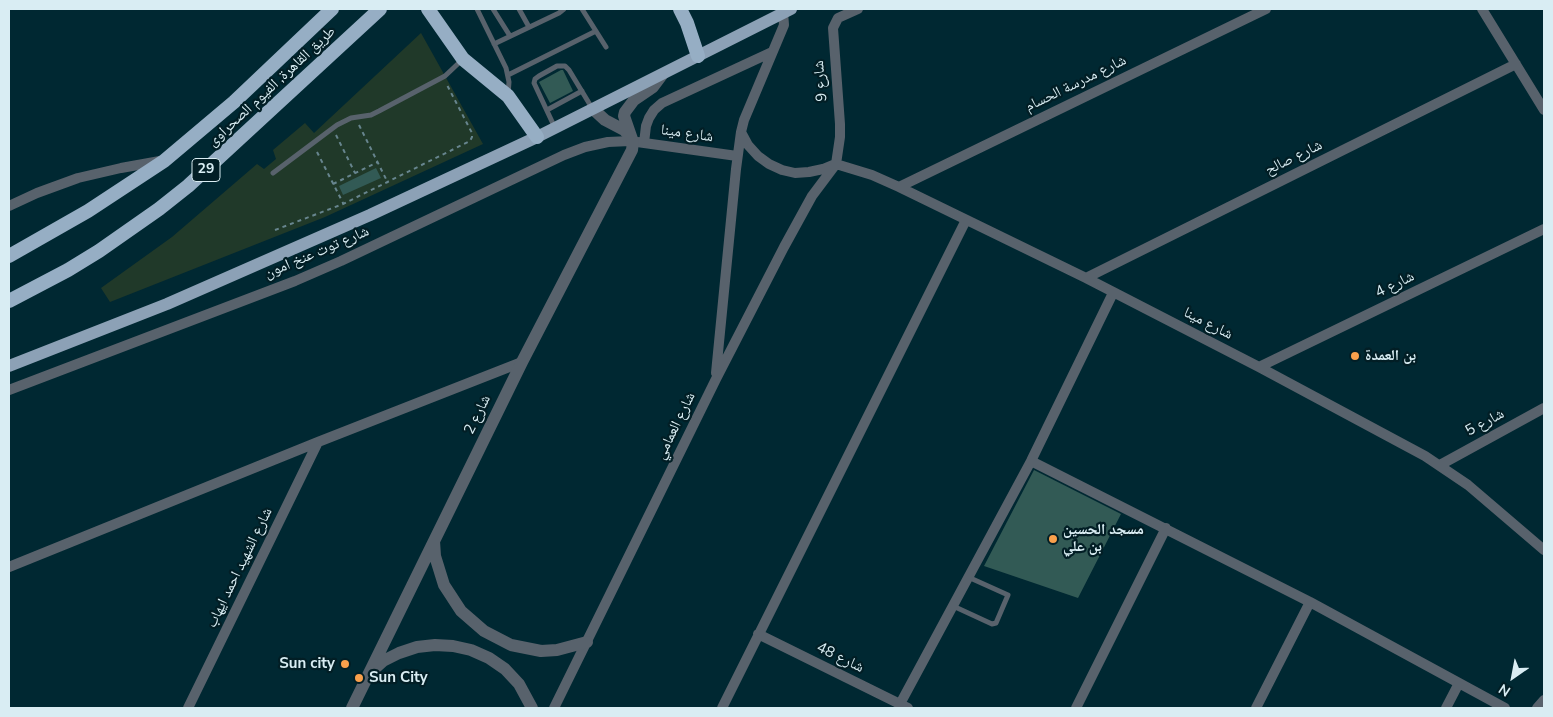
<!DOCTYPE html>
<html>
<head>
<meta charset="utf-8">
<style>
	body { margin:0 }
	#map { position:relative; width:1553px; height:717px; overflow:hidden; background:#002832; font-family:"Nunito Sans",sans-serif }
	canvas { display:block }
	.frame { position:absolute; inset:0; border:10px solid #d9edf3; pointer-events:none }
	.north { position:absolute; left:1488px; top:652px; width:50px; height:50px; -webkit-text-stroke:4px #021e25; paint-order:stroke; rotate:213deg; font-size:14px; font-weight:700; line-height:20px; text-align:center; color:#d9edf3 }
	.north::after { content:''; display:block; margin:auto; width:18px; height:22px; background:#d9edf3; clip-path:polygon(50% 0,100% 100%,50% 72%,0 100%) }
</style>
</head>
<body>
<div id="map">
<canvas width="1553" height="717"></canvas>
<div class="frame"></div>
<div class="north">N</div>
</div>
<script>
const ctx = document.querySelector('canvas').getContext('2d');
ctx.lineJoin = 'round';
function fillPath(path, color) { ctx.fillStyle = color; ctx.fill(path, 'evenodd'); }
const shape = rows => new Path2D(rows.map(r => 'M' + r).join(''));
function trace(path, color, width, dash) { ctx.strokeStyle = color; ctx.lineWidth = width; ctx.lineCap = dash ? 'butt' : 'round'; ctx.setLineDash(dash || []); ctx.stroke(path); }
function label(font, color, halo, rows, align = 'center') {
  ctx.font = font + ' "Nunito Sans","Noto Naskh Arabic",sans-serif'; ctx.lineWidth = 4.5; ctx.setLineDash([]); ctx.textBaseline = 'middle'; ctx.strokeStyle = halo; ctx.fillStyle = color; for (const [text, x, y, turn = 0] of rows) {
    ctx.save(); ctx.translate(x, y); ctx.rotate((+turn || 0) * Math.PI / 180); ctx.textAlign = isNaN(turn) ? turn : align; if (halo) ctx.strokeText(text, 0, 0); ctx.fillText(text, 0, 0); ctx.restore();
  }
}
fillPath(shape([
	[421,33,483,144,325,217,110,302,101,288,172,237,257,164,264,169,276,159,273,150,305,123,314,133]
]), '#203929');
fillPath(shape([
	[561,70,563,70,573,91,550,103,539,82],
	[376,168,381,178,343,195,339,186],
	[1034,470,1121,514,1078,598,984,566]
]), '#325a55');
trace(shape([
	[359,125,388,183],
	[336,135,355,173],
	[317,152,343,203],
	[333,184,378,162],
	[275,230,343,204,470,141,472,137,472,133,447,85]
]), '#67858e', 2, [4, 4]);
trace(shape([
	[477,9,506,68,509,82,508,94],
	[493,9,510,36],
	[519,9,529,27],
	[582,9,606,47],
	[494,44,559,13,564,9],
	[508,75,596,31],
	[547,110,582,91],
	[555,128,534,83,535,79,539,76,557,66,565,66,569,70,592,108],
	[273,173,337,125,351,118,371,115,379,111,445,76,463,59],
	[953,606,992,624,996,623,1008,595,968,577]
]), '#58626c', 5);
trace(shape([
	[1482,9,1544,110],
	[741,132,748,145,758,156,769,164,782,170,795,173,809,172,823,169,835,164],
	[644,143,646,126,649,118,654,110,662,103,772,52],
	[836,164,872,175,899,187,1086,278,1259,367,1425,456,1468,485,1544,550],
	[899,187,1266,9],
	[9,206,37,193,78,178,121,168,160,161],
	[1086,278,1516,64],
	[1259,367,1544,229],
	[716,373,736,169,741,132,744,120,784,25,783,12],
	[9,390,295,281,341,261,564,155,585,147,608,142,630,141,737,156],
	[1031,461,1310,602,1505,708],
	[1440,465,1544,408],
	[9,567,318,442,522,362],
	[758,634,908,708],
	[900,704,1031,461,1113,293],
	[188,708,318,442],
	[554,708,716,379,784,247,812,196,836,164,840,137,840,124,833,28,838,18,858,9],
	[722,708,966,220],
	[1076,708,1166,528],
	[1256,708,1310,602],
	[1446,708,1459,683],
	[1537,708,1544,700]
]), '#58626c', 10);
trace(shape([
	[593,109,605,120,624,130,631,137],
	[434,541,435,556,444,585,461,611,484,631,511,645,541,651,557,650,587,642],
	[373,670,383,661,399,653,417,647,435,645,453,646,471,650,489,658,505,669,519,684,532,708],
	[352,708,522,362,632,150,633,142,624,116,625,112,634,100,653,87,662,75]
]), '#58626c', 12);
trace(shape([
	[9,366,167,304,370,215,537,137,791,9]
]), '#8ca1b6', 12);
trace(shape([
	[428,9,463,59,508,96,537,137],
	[680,9,687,23,698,56],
	[9,256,88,211,164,161,234,102,332,9],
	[9,301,68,270,99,251,159,209,188,186,380,9]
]), '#96aec4', 14);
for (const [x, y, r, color] of [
	[1355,356,5,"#f9a04c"],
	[1053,539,5,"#f9a04c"],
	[345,664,5,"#f9a04c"],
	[359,678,5,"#f9a04c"]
]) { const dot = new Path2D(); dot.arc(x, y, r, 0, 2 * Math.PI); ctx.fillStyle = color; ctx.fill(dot); trace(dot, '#021e25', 2); }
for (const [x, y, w] of [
	[206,170,28]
]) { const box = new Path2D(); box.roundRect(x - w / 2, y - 11.5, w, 23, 4); ctx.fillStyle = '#021e25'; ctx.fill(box); trace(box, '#d9edf3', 1); }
label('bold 14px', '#d9edf3', null, [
	["29",206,170]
]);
label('15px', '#d9edf3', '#021e25', [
	["شارع 9",821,81,-95],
	["شارع مدرسة الحسام",1076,84,-26],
	["طريق القاهرة, الفيوم الصحراوى",272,87,-43],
	["شارع مينا",687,134,8],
	["شارع صالح",1294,158,-26],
	["شارع توت عنخ امون",317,253,-23],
	["شارع 4",1395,285,-26],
	["شارع مينا",1208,324,27],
	["شارع 2",478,415,-64],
	["شارع 5",1485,423,-28],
	["شارع العمامي",676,426,-64],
	["شارع الشهيد احمد ايهاب",240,568,-64],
	["شارع 48",840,658,26]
]);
label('bold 15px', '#d9edf3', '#021e25', [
	["بن العمدة",1365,356],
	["مسجد الحسين",1063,530],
	["بن علي",1063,547],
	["Sun city",335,664,"right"],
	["Sun City",369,678]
], 'left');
</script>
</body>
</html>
